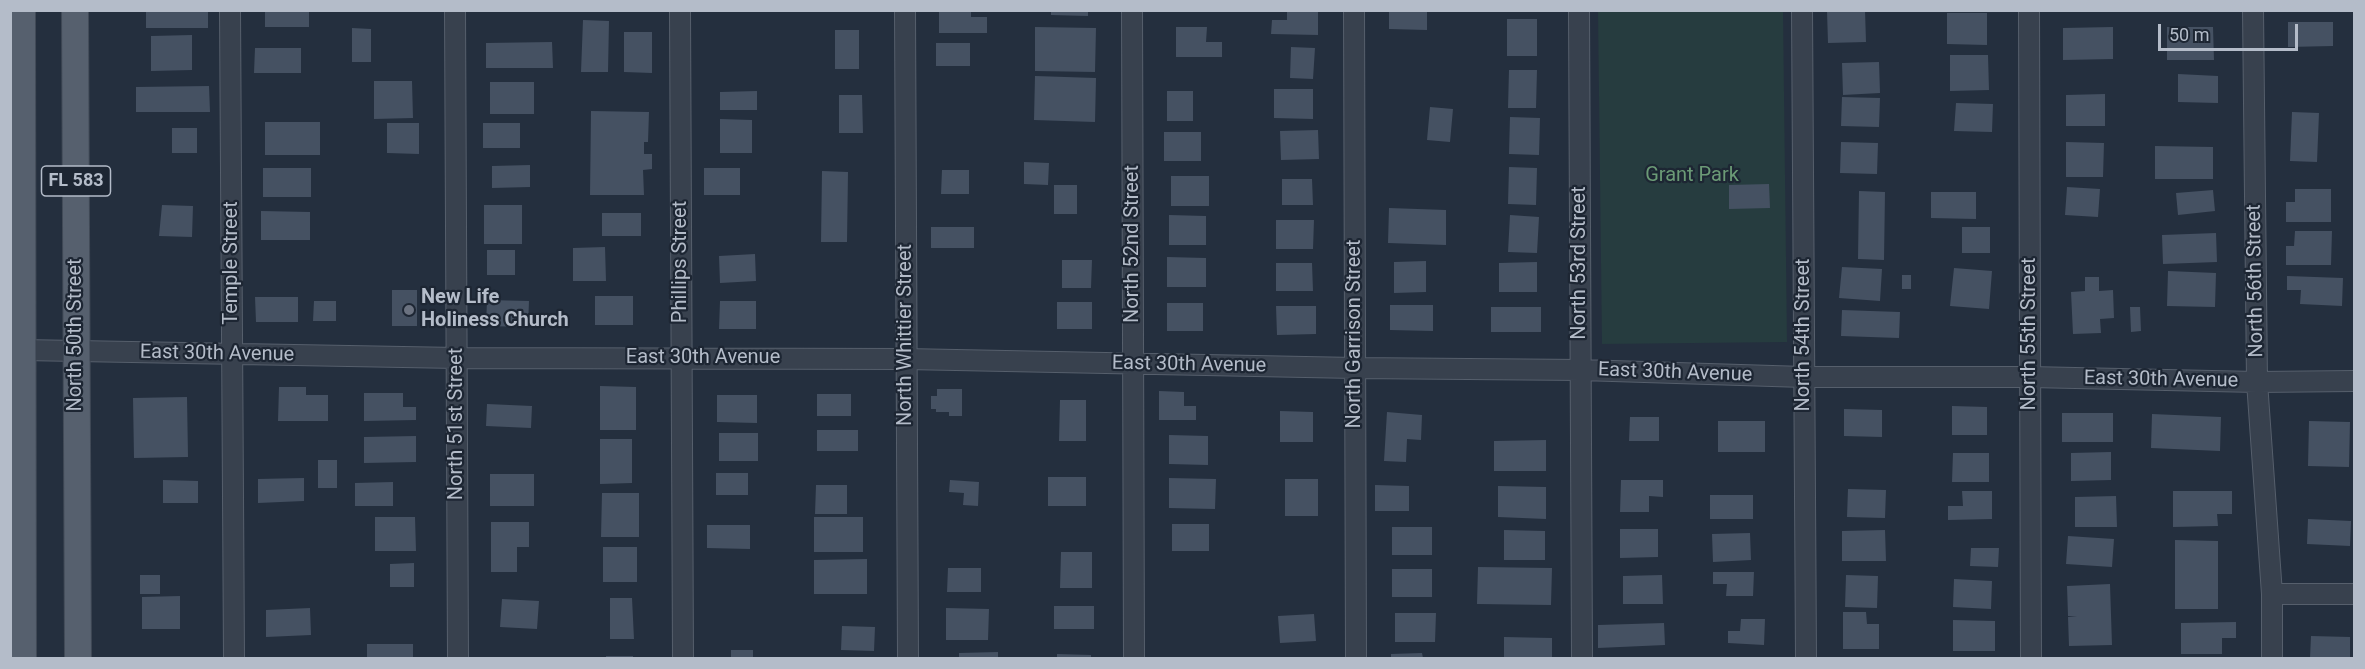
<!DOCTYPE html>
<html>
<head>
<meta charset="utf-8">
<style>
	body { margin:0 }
	#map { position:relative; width:2365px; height:669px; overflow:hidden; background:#242f3e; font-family:Roboto,sans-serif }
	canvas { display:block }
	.frame { position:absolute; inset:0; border:12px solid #b4bcc9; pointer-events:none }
	.scale { position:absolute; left:2158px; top:24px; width:140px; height:27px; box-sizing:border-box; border:3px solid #b4bcc9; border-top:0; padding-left:8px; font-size:18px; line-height:21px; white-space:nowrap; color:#b4bcc9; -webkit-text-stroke:4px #1d2633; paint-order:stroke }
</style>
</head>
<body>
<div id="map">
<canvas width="2365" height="669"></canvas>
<div class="frame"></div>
<div class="scale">50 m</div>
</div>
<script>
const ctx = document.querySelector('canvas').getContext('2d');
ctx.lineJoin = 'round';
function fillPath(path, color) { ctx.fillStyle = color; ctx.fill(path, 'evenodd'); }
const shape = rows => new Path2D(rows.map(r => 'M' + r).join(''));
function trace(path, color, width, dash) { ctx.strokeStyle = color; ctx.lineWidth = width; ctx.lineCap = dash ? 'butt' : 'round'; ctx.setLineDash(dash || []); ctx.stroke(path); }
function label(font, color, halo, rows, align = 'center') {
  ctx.font = font + ' Roboto,sans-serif'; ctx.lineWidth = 4.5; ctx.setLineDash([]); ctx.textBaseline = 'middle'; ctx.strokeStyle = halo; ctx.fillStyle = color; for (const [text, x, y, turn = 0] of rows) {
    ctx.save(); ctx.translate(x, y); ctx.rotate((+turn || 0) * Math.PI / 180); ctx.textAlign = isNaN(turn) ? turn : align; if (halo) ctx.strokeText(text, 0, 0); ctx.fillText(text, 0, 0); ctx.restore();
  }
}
fillPath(shape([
	[1598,11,1783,11,1787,342,1602,344]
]), '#263c3f');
fillPath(shape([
	[146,10,208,10,208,28,146,28],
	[265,10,309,10,309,27,265,27],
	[939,10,971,10,971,17,987,17,987,33,939,33],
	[1051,10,1088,10,1088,16,1051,15],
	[1287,10,1318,10,1318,35,1271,34,1272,20,1287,20],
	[1389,10,1427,10,1427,30,1389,29],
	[1865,10,1866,42,1828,43,1827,11],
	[1947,13,1987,13,1987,45,1947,44],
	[1507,19,1537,19,1537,56,1507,56],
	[583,20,609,21,608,72,581,72],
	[2288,22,2333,22,2333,46,2288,47],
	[1035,27,1096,28,1095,72,1035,71],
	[1176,27,1207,27,1206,42,1222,42,1222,57,1176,57],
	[2113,27,2113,59,2063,60,2063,28],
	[2167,27,2213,27,2214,60,2167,60],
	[352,28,371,29,371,62,352,62],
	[835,30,859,30,859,69,835,69],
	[624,32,652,32,652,73,624,72],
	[192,35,192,70,151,71,151,36],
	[552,42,553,68,486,68,486,43],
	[936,43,970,43,970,66,936,66],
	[1291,47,1315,48,1313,79,1290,78],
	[255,48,301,48,301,73,254,73],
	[1950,55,1988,55,1989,90,1950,91],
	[1879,62,1880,93,1843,95,1842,63],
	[1509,70,1537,70,1536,108,1508,108],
	[2178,74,2218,76,2218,103,2178,102],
	[1035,76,1096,78,1095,122,1034,120],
	[374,81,412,81,413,118,374,119],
	[490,82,534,82,534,114,490,114],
	[209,86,210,112,136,112,136,87],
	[1274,89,1313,89,1313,119,1274,118],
	[757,91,757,110,720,110,720,92],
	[1167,91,1193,91,1193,121,1167,121],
	[2105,94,2105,126,2066,126,2066,95],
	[839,95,862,95,863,133,839,133],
	[1842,97,1880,98,1879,127,1841,126],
	[1956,103,1993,104,1992,132,1954,131],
	[1430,107,1453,109,1450,142,1427,140],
	[591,111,649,112,648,142,644,142,644,154,652,154,652,169,643,170,644,195,590,195],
	[2292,112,2319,113,2317,162,2290,161],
	[1510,117,1540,118,1539,155,1509,154],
	[720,119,752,120,752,153,720,153],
	[265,122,320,122,320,155,265,155],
	[387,123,419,123,419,154,387,153],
	[483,123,520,123,520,148,483,148],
	[172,128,197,128,197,153,172,153],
	[1318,130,1319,159,1281,160,1280,131],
	[1164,132,1201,132,1201,161,1164,161],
	[1841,142,1878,143,1877,174,1840,173],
	[2066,142,2104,143,2103,177,2066,177],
	[2155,146,2213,147,2213,179,2155,179],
	[1024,162,1049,163,1048,185,1024,184],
	[530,165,530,187,492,188,492,166],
	[1509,167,1537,168,1536,205,1508,204],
	[263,168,311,168,311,197,263,197],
	[704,168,740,168,740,195,704,195],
	[942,170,969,170,969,194,941,194],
	[822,171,848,172,847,242,821,242],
	[1171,176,1209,176,1209,206,1171,206],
	[1282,179,1312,179,1313,205,1282,205],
	[1769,184,1770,208,1729,209,1729,185],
	[1054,185,1077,185,1077,214,1054,214],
	[2067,187,2100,189,2098,217,2065,215],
	[2295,189,2331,189,2331,222,2286,222,2286,202,2295,202],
	[2213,190,2215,211,2178,215,2176,193],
	[1859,191,1885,192,1884,260,1858,259],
	[1931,192,1976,192,1976,219,1931,218],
	[162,205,193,206,192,237,159,236],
	[484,205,522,205,522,244,484,244],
	[1389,208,1446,210,1446,245,1388,243],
	[261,211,310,212,310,240,261,240],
	[602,213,641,213,641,236,602,236],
	[1169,215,1206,216,1206,245,1169,245],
	[1510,215,1539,217,1537,253,1508,252],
	[1276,220,1314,220,1313,249,1276,249],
	[931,227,974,227,974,248,931,248],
	[1962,227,1990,227,1990,253,1962,253],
	[2295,231,2332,231,2331,265,2286,265,2286,246,2294,246],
	[2216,233,2217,262,2163,264,2162,235],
	[605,247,606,281,573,281,573,248],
	[487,250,515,250,515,275,487,275],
	[755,254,756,281,720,283,719,256],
	[1167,257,1206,258,1206,287,1167,287],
	[1062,260,1092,260,1091,288,1062,288],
	[1426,261,1426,292,1394,293,1394,262],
	[1537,262,1537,292,1499,292,1499,263],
	[1276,263,1312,263,1313,291,1276,291],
	[1842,267,1882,269,1880,301,1839,298],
	[1954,268,1992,271,1989,309,1950,306],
	[2168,271,2216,273,2215,307,2167,306],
	[1902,275,1911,275,1911,289,1902,289],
	[2287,276,2343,278,2342,306,2300,304,2301,290,2287,290],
	[2085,277,2099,277,2099,291,2113,290,2114,318,2100,319,2101,333,2073,334,2071,292,2085,291],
	[392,290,417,290,417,326,392,326],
	[595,296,633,296,633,325,595,325],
	[255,297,298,297,298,322,256,322],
	[487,300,529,301,528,327,486,326],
	[314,301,336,301,336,321,313,321],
	[720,301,756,301,756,329,719,329],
	[1057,302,1092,302,1092,329,1057,329],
	[1167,303,1203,303,1203,331,1167,331],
	[1390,305,1433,305,1433,331,1390,330],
	[1276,306,1316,306,1316,334,1277,335],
	[1491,307,1541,307,1541,332,1491,332],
	[2130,307,2140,307,2141,331,2131,332],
	[1842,310,1900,312,1899,338,1841,336],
	[600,386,636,387,636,430,600,430],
	[279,387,306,387,306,395,328,395,328,421,278,421],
	[937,389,962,389,962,416,949,416,949,412,936,412,936,409,931,409,931,396,937,396],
	[1159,391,1184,392,1184,406,1196,406,1196,420,1159,420],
	[364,393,403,393,403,407,416,407,416,420,364,421],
	[817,394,851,394,851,416,817,416],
	[717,395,757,395,757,423,717,422],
	[187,397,188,457,134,458,133,398],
	[1060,400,1086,400,1086,441,1059,441],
	[487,404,532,406,531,428,486,426],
	[1952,406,1987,407,1987,435,1952,435],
	[1844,409,1882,410,1882,437,1844,436],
	[1280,411,1313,412,1313,442,1280,442],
	[1387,412,1422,415,1421,440,1407,439,1406,462,1384,461],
	[2062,413,2113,413,2113,442,2062,442],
	[2152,414,2221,417,2220,451,2151,448],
	[1630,417,1659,417,1659,441,1629,441],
	[1718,421,1765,421,1765,452,1718,452],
	[2309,421,2350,422,2349,467,2308,466],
	[817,430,858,430,858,451,817,451],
	[719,433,758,433,758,461,719,461],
	[1169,435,1208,436,1208,465,1169,464],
	[416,436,416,462,364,463,364,437],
	[600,439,632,439,632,483,600,484],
	[1546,440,1546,471,1494,471,1494,441],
	[2111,452,2111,480,2071,481,2071,453],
	[1953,453,1989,453,1989,482,1952,482],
	[318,460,337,460,337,488,318,488],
	[716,473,748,473,748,495,716,495],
	[490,474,534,474,534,506,490,506],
	[1048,477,1086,477,1086,506,1048,506],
	[304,478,304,501,258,503,258,479],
	[1169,478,1216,479,1215,509,1169,508],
	[1285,479,1318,479,1318,516,1285,516],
	[163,480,198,481,198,503,163,503],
	[950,480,979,482,978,506,963,505,964,493,949,492],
	[1621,480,1663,480,1663,497,1649,496,1649,512,1620,512],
	[393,482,393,506,355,506,355,483],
	[816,485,847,485,847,514,815,514],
	[1375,485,1409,486,1409,511,1375,511],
	[1498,486,1546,487,1546,519,1498,517],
	[1848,489,1886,490,1885,518,1847,517],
	[1962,491,1992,491,1992,519,1948,520,1948,506,1963,506],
	[2173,491,2232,491,2232,514,2217,514,2218,526,2173,527],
	[602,493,639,493,639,537,601,537],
	[1710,495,1753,495,1753,519,1710,519],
	[2116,496,2117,527,2075,527,2075,497],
	[375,517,415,517,416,551,375,551],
	[814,517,863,517,863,552,814,552],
	[2308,519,2351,521,2350,546,2307,544],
	[491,522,529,522,529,547,517,547,517,572,491,572],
	[1172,524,1209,524,1209,551,1172,551],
	[707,525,750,525,750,549,707,548],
	[1392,527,1432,527,1432,555,1392,555],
	[1620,529,1658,529,1658,557,1620,558],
	[1504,530,1545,531,1545,560,1504,560],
	[1885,530,1886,561,1842,561,1842,531],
	[1750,533,1751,560,1713,562,1712,534],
	[2068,536,2114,539,2112,567,2066,564],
	[2175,540,2218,541,2218,609,2175,609],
	[603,547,637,547,637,582,603,582],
	[1971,548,1999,548,1998,567,1970,566],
	[1061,552,1092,552,1092,588,1060,588],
	[867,559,867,594,814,594,814,560],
	[414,563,414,587,390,587,390,564],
	[1478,567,1552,568,1551,605,1477,604],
	[948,568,981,568,981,592,947,592],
	[1392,569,1432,569,1432,597,1392,597],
	[1713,572,1754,572,1753,596,1726,596,1727,584,1713,584],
	[140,575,160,575,160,594,140,594],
	[1662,575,1663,604,1623,604,1623,576],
	[1846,575,1878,576,1877,608,1845,607],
	[1954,579,1992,581,1991,609,1953,607],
	[2110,584,2112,645,2069,646,2068,617,2077,616,2068,616,2067,586],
	[180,596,180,629,142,629,142,597],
	[610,598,632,598,634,639,610,639],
	[502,599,539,601,537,629,500,627],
	[1054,606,1094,606,1094,629,1054,629],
	[310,608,311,635,266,637,266,610],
	[946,608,989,609,988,640,946,640],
	[1843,612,1866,612,1867,624,1879,624,1879,649,1843,649],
	[1395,613,1436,613,1435,642,1395,642],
	[1314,614,1316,641,1280,643,1278,616],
	[1741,619,1765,619,1764,645,1728,643,1728,631,1740,631],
	[1953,620,1995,621,1995,651,1953,651],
	[2236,622,2236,638,2222,638,2222,654,2181,654,2181,623],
	[1664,623,1665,645,1598,648,1598,625],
	[842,626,875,627,874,651,841,650],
	[2311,636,2350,637,2350,658,2310,658],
	[1504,637,1552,638,1552,658,1504,658],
	[367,644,413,644,413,658,367,658],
	[731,650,753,650,753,658,731,658],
	[998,652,998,658,959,658,959,653],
	[1422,653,1423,658,1391,658,1391,654],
	[1057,654,1091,655,1091,658,1057,658],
	[606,656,633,656,633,658,606,658]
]), '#455162');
const minor = shape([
	[230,10,234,658],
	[455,10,458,658],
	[680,10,683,658],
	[905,10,908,658],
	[1132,10,1134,658],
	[1354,10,1356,658],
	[1579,10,1582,658],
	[1802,10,1806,658],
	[2029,10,2031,658],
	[2253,10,2257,382,2272,594,2272,658],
	[23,350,457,358,906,359,1355,368,1581,370,1804,377,2030,377,2257,382,2354,381],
	[2272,594,2354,594]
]);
const major = shape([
	[22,10,23,658],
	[75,10,78,658]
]);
trace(minor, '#565f6c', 22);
trace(major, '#414a57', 28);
trace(minor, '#38414e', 20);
trace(major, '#56606e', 26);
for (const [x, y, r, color] of [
	[409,310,6,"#6b7280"]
]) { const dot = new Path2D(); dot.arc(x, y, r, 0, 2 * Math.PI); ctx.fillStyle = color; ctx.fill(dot); trace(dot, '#1d2633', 2); }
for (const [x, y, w] of [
	[76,181,69]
]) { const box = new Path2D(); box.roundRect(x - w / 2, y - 15, w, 30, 4.5); ctx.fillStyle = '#1d2633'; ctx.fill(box); trace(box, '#b4bcc9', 1.5); }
label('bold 18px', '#b4bcc9', null, [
	["FL 583",76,181]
]);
label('20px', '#6b9a76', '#1d2633', [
	["Grant Park",1692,176]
]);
label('20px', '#b4bcc9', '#1d2633', [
	["North 52nd Street",1133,244,-90],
	["Phillips Street",681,262,-90],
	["Temple Street",232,263,-90],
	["North 53rd Street",1580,263,-90],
	["North 56th Street",2256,281,-91],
	["North Garrison Street",1355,334,-90],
	["North 55th Street",2030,334,-90],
	["North 50th Street",76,335,-90],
	["North Whittier Street",906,335,-90],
	["North 54th Street",1804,335,-90],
	["East 30th Avenue",217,354,1],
	["East 30th Avenue",703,358],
	["East 30th Avenue",1189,365,1],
	["East 30th Avenue",1675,373,2],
	["East 30th Avenue",2161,380,1],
	["North 51st Street",457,424,-90]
]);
label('bold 20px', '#b4bcc9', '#1d2633', [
	["New Life",421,298],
	["Holiness Church",421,321]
], 'left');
</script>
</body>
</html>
